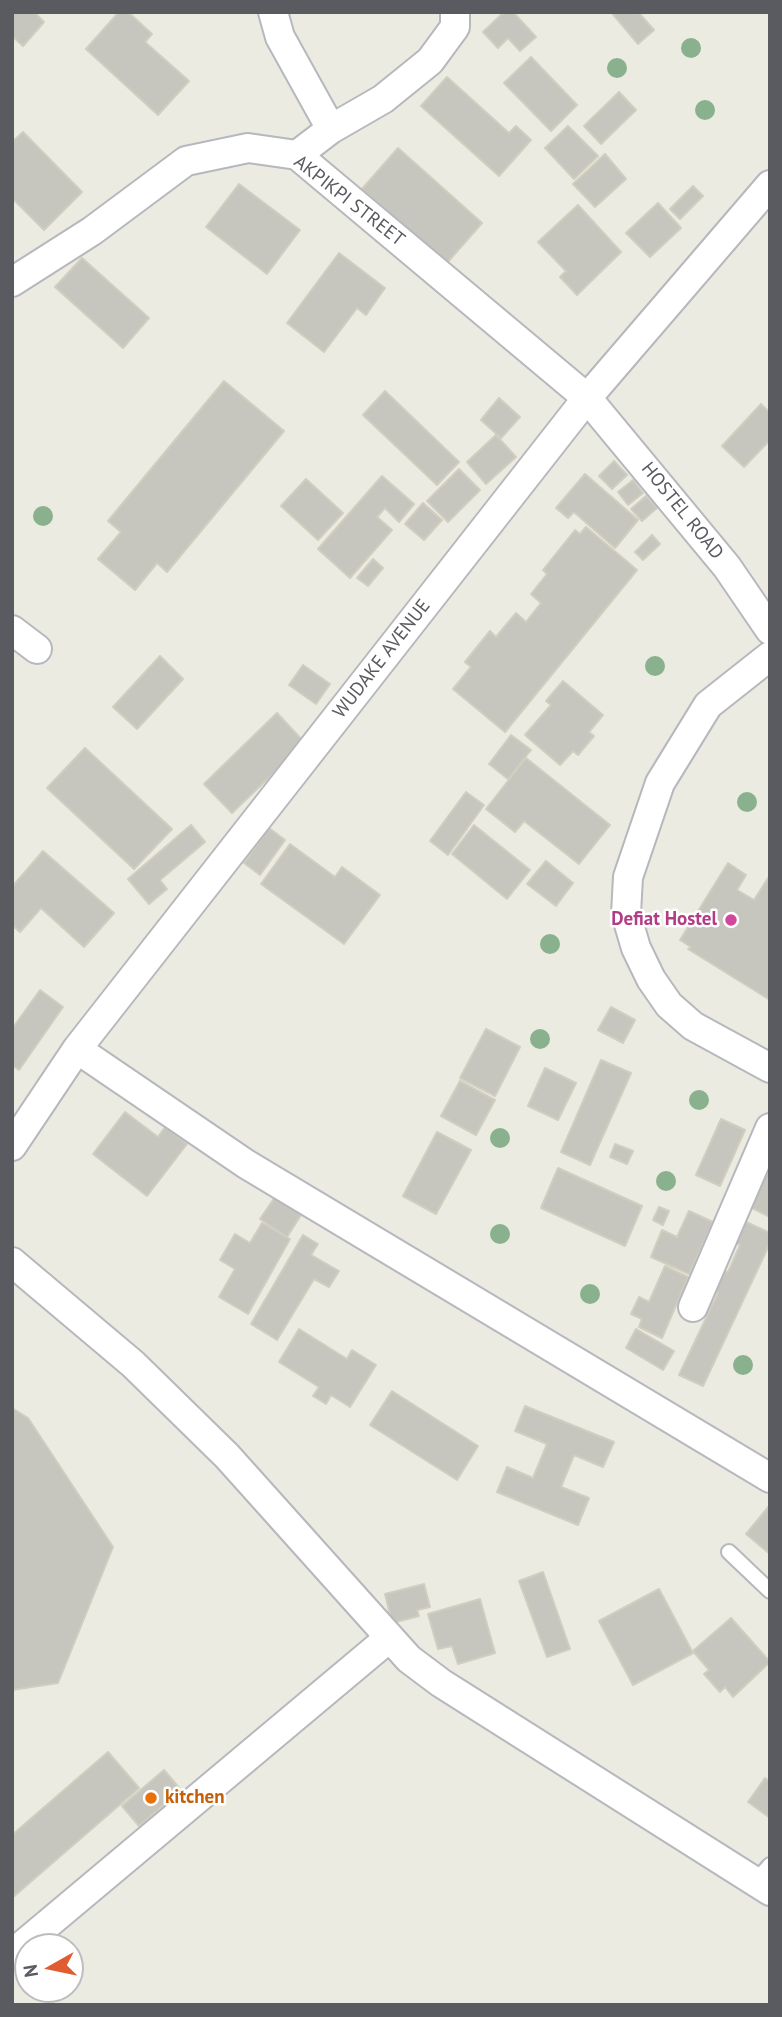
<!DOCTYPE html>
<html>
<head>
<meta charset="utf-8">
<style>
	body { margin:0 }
	#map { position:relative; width:782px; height:2017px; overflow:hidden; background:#ecebe1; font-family:"PT Sans",sans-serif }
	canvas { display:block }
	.frame { position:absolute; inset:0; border:14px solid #595b61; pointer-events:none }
	.north { position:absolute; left:14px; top:1933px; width:70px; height:70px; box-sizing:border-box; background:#fff; border:2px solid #bdbdc0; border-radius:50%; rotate:261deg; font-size:19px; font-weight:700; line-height:28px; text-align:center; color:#595b61 }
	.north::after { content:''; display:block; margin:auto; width:24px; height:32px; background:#e05d32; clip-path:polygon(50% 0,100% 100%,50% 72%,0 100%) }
</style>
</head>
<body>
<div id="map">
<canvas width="782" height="2017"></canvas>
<div class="frame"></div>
<div class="north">N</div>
</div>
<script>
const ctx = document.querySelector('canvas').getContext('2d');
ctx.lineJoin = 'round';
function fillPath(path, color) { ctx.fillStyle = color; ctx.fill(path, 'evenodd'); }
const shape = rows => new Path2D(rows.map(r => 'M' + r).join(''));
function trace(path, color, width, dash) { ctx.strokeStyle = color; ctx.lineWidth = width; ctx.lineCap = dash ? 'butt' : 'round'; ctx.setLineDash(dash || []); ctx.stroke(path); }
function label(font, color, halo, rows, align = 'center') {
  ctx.font = font + ' "PT Sans",sans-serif'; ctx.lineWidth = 5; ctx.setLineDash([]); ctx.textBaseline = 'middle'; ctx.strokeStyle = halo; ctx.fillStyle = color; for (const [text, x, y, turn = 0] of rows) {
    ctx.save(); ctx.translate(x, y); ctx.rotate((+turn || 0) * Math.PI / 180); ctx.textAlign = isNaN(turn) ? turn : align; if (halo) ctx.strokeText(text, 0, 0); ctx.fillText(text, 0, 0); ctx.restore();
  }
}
const building = shape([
	[12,12,34,12,44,22,23,46,12,36,12,12],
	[119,12,128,12,152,34,145,42,189,81,158,115,86,49,119,12],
	[504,12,513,12,536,37,520,51,508,38,498,48,483,32,504,12],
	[611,12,638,12,654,30,638,44,611,12],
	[531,57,577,105,551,131,504,83,531,57],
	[447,77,509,133,516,126,531,140,499,176,421,106,447,77],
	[619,92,636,110,601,144,584,126,619,92],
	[568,126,598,156,574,179,545,148,568,126],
	[23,132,82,192,44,230,12,198,12,142,23,132],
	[398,148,482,223,446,264,362,189,398,148],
	[605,154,626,179,595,207,573,184,605,154],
	[239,184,300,230,267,274,206,227,239,184],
	[693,186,703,196,680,219,670,209,693,186],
	[658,203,681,228,650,257,626,233,658,203],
	[578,205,621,252,577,295,560,277,566,271,538,242,578,205],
	[339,253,385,288,366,315,357,308,324,352,287,323,339,253],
	[82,258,149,318,123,348,55,287,82,258],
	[224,381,284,431,167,572,157,563,135,590,98,559,121,532,108,521,224,381],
	[385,391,459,462,437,485,363,415,385,391],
	[499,398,520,417,501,438,481,420,499,398],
	[761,404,770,413,770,440,744,467,722,446,761,404],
	[496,435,516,457,486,484,467,462,496,435],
	[614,461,627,475,612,489,599,476,614,461],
	[459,469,480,490,448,522,427,501,459,469],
	[585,474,638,520,615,548,574,512,568,518,556,508,585,474],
	[382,476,414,504,399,522,385,508,377,517,392,530,350,578,318,549,382,476],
	[306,479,343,513,318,540,281,506,306,479],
	[633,480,643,493,628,505,618,492,633,480],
	[646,496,657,508,642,521,631,509,646,496],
	[423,503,442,520,424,540,405,524,423,503],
	[586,527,637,570,505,732,453,689,471,667,465,662,490,631,496,637,516,613,526,622,541,603,531,594,547,574,543,570,575,530,580,534,586,527],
	[652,535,660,544,643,560,635,552,652,535],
	[373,559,383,568,368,586,357,578,373,559],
	[160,656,183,679,137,729,113,707,160,656],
	[303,665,330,684,316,704,289,685,303,665],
	[563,681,603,715,589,732,594,736,578,755,573,751,560,765,525,735,551,705,546,701,563,681],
	[277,713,305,743,232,813,204,784,277,713],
	[511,735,531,750,508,779,489,764,511,735],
	[85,748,172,829,134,869,47,788,85,748],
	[526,758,610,825,579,864,524,821,515,832,486,809,526,758],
	[466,792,484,805,448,855,430,841,466,792],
	[191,825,205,842,160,880,167,889,149,904,128,879,191,825],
	[474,825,530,870,507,899,452,854,474,825],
	[269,828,285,840,260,875,244,863,269,828],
	[290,844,335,877,342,867,380,895,344,944,261,884,290,844],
	[43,851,114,913,84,947,41,908,20,932,12,925,12,887,43,851],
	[546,861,573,883,556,906,527,884,546,861],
	[728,863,746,875,737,890,754,900,770,875,770,1000,688,949,691,947,680,940,728,863],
	[40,990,63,1007,19,1070,12,1065,12,1029,40,990],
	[611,1007,635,1020,623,1043,598,1030,611,1007],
	[486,1029,520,1047,495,1096,460,1078,486,1029],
	[601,1060,631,1073,590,1165,561,1152,601,1060],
	[545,1068,576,1083,558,1120,528,1106,545,1068],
	[460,1081,495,1100,476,1135,441,1116,460,1081],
	[125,1112,158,1137,165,1127,187,1144,147,1196,93,1154,125,1112],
	[721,1119,745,1130,720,1186,696,1175,721,1119],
	[437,1132,471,1150,436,1214,403,1196,437,1132],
	[615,1144,633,1151,627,1164,610,1157,615,1144],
	[770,1158,770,1217,746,1205,770,1158],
	[558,1168,642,1206,625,1246,541,1208,558,1168],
	[275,1197,301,1215,287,1237,260,1219,275,1197],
	[659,1207,669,1211,663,1225,653,1220,659,1207],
	[689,1211,713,1222,689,1274,651,1257,662,1230,677,1237,689,1211],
	[744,1221,770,1233,770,1243,703,1386,679,1375,718,1293,713,1291,723,1270,728,1272,740,1245,734,1242,744,1221],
	[262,1223,290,1239,248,1314,219,1297,235,1269,220,1260,235,1234,250,1243,262,1223],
	[303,1235,318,1244,311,1255,339,1271,329,1287,314,1279,277,1340,251,1324,303,1235],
	[665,1266,688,1277,662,1338,639,1327,642,1319,631,1314,639,1297,649,1302,665,1266],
	[299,1329,347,1359,352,1350,376,1365,350,1407,331,1395,326,1404,313,1396,319,1387,279,1362,299,1329],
	[636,1329,674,1351,663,1370,626,1348,636,1329],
	[392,1391,478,1446,457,1480,370,1425,392,1391],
	[525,1406,614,1442,603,1467,574,1455,561,1487,589,1498,578,1525,497,1492,507,1467,533,1478,547,1444,515,1431,525,1406],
	[12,1408,28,1418,113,1547,58,1683,12,1690,12,1408],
	[770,1505,770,1554,746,1534,770,1505],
	[543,1572,570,1649,547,1657,519,1581,543,1572],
	[424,1584,430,1607,417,1610,419,1616,392,1623,385,1594,424,1584],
	[659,1589,693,1653,633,1685,599,1621,659,1589],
	[480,1599,495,1653,458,1664,452,1646,438,1649,428,1614,480,1599],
	[731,1618,770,1662,733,1697,725,1687,720,1692,704,1674,709,1670,693,1651,731,1618],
	[108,1752,139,1788,12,1898,12,1835,108,1752],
	[164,1770,181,1790,139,1826,122,1806,164,1770],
	[765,1778,770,1782,770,1818,748,1802,765,1778]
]);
fillPath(building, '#c6c5be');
trace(building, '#d0cebf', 2);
const service = shape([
	[729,1552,770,1591],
	[756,1881,770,1865]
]);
const minor = shape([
	[273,12,280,37,331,129],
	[297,155,331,129,383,99,430,61,455,27,455,12],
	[12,282,92,231,186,161,248,148,297,155,587,398,727,567,770,630],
	[12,630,37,649],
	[770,656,708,705,660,783,628,877,626,914,636,948,651,979,669,1005,693,1026,770,1068],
	[77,1049,246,1164,770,1478],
	[12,1146,77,1049,587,398,770,185],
	[12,1262,133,1364,227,1456,409,1659,441,1683,770,1891],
	[693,1307,770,1128],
	[12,1954,389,1638]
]);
trace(service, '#b6b8bd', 18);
trace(minor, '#b6b8bd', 32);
trace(service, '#fff', 14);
trace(minor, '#fff', 28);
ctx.fillStyle = '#89b18d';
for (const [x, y] of [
	[691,48],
	[617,68],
	[705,110],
	[43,516],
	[655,666],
	[747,802],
	[550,944],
	[540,1039],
	[699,1100],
	[500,1138],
	[666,1181],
	[500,1234],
	[590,1294],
	[743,1365]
]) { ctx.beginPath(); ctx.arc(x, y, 10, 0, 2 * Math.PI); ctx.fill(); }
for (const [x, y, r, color] of [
	[731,920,7,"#d1479c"],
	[151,1798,7,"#e8710a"]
]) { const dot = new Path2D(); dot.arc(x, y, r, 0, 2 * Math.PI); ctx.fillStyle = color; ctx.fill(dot); trace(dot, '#fff', 2.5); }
label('19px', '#595b61', '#fff', [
	["AKPIKPI STREET",349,201,38],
	["HOSTEL ROAD",682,511,51],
	["WUDAKE AVENUE",382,659,-52]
]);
label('bold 19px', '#b23c85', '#fff', [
	["Defiat Hostel",717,920]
], 'right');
label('bold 19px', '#c56008', '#fff', [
	["kitchen",165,1798]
], 'left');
</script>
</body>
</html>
